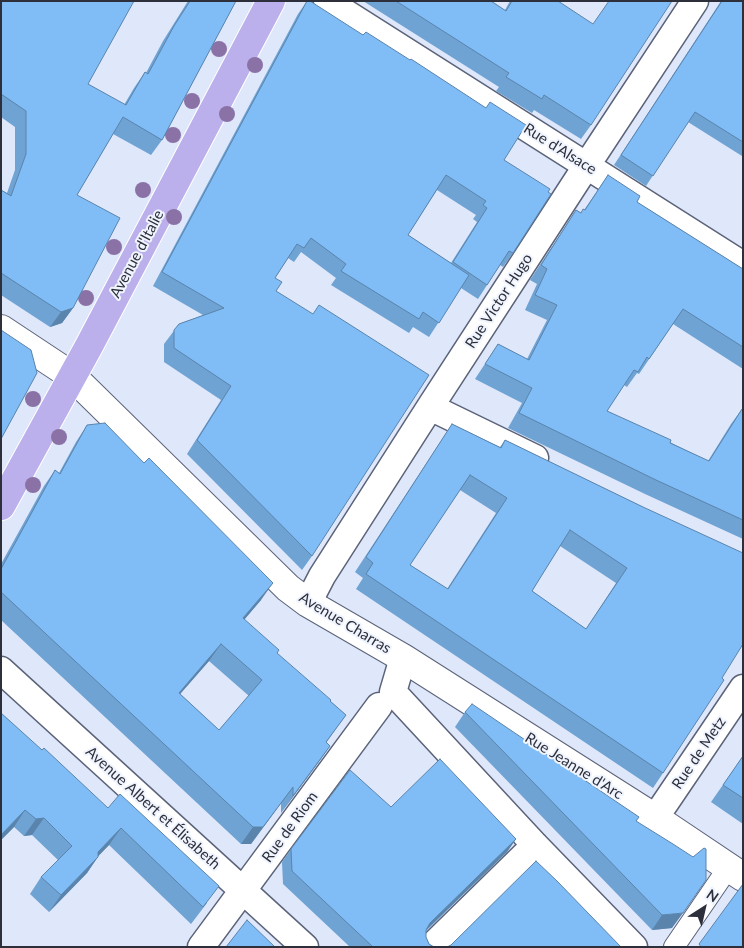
<!DOCTYPE html>
<html>
<head>
<meta charset="utf-8">
<style>
	body { margin:0 }
	#map { position:relative; width:744px; height:948px; overflow:hidden; background:#dfe7fb; font-family:Lato,sans-serif }
	canvas { display:block }
	.frame { position:absolute; inset:0; border:2px solid #2d303a; pointer-events:none }
	.north { position:absolute; left:679px; top:883px; width:50px; height:50px; -webkit-text-stroke:4px #f0f4fe; paint-order:stroke; rotate:35deg; font-size:14px; font-weight:700; line-height:20px; text-align:center; color:#2d303a }
	.north::after { content:''; display:block; margin:auto; width:18px; height:22px; background:#2d303a; clip-path:polygon(50% 0,100% 100%,50% 72%,0 100%) }
</style>
</head>
<body>
<div id="map">
<canvas width="744" height="948"></canvas>
<div class="frame"></div>
<div class="north">N</div>
</div>
<script>
const ctx = document.querySelector('canvas').getContext('2d');
ctx.lineJoin = 'round';
const shape = rows => new Path2D(rows.map(r => 'M' + r).join(''));
function trace(path, color, width, dash) { ctx.strokeStyle = color; ctx.lineWidth = width; ctx.lineCap = dash ? 'butt' : 'round'; ctx.setLineDash(dash || []); ctx.stroke(path); }
function fillPath(path, color) { ctx.fillStyle = color; ctx.fill(path, 'evenodd'); }
function label(font, color, halo, rows, align = 'center') {
  ctx.font = font + ' Lato,sans-serif'; ctx.lineWidth = 4; ctx.setLineDash([]); ctx.textBaseline = 'middle'; ctx.strokeStyle = halo; ctx.fillStyle = color; for (const [text, x, y, turn = 0] of rows) {
    ctx.save(); ctx.translate(x, y); ctx.rotate((+turn || 0) * Math.PI / 180); ctx.textAlign = isNaN(turn) ? turn : align; if (halo) ctx.strokeText(text, 0, 0); ctx.fillText(text, 0, 0); ctx.restore();
  }
}
const pedestrian = shape([
	[674,947,728,868]
]);
const minor = shape([
	[327,1,743,265],
	[430,407,535,458],
	[308,603,322,576,430,407,587,165,695,1],
	[403,658,393,692,535,845,634,947],
	[1,670,305,947],
	[655,818,743,688],
	[201,947,379,706],
	[431,947,535,845]
]);
const tertiary = shape([
	[1,329,72,376,288,588,308,603,403,658,655,818,743,877]
]);
const primary = shape([
	[1,506,89,346,271,1]
]);
trace(pedestrian, '#5b6379', 22);
trace(minor, '#5b6379', 29);
trace(tertiary, '#5b6379', 30);
trace(primary, '#fff', 30);
trace(pedestrian, '#fff', 20);
trace(minor, '#fff', 26);
trace(tertiary, '#fff', 28);
trace(primary, '#bbb0eb', 28);
ctx.fillStyle = '#8b72a6';
for (const [x, y] of [
	[219,49],
	[255,65],
	[192,101],
	[227,114],
	[173,135],
	[143,190],
	[174,217],
	[114,247],
	[86,298],
	[33,399],
	[59,437],
	[33,485]
]) { ctx.beginPath(); ctx.arc(x, y, 8, 0, 2 * Math.PI); ctx.fill(); }
fillPath(shape([
	[1,1,88,84,124,105,134,88,145,72,146,73,163,41,188,1,236,1,162,140,151,155,113,134,77,195,73,308,62,323,50,327,1,295,1,190,7,193,15,170,15,127,1,117],
	[307,1,504,160,513,253,503,267,500,265,478,299,461,288,429,337,413,327,409,333,331,285,336,278,301,252,294,262,288,258,275,278,276,291,312,556,302,570,187,454,221,400,164,362,164,344,179,324,203,315,153,286,298,14],
	[437,190,476,215,473,219,477,222,451,263,408,235],
	[363,1,491,1,505,10,510,1,558,1,591,125,581,139,534,110,532,113,496,91,499,87],
	[721,1,743,1,743,155,742,156,688,122,646,186,614,165],
	[608,175,637,202,743,269,743,369,673,324,639,374,637,373,627,387,624,385,607,411,708,461,731,424,742,409,743,410,743,539,645,494,508,428,522,403,475,379,498,344,527,359,547,320,525,310,537,284,530,280,576,210,581,213,584,210],
	[452,424,500,447,505,440,643,507,663,773,653,788,356,589,363,578,355,572],
	[460,490,496,513,447,589,410,565],
	[560,546,616,583,586,629,532,591],
	[87,425,261,600,244,620,277,654,346,715,326,743,330,746,318,763,281,813,281,803,251,844,241,844,1,620,1,564,44,486,55,470,59,473,76,442],
	[209,661,249,696,219,730,180,694],
	[465,712,639,817,636,821,672,928,652,930,455,727],
	[1,713,207,903,191,924,109,845,98,856,87,873,49,912,30,894,41,877,58,860,32,835,24,836,14,827,1,840],
	[743,756,743,824,711,802],
	[391,807,516,839,507,852,426,931,426,937,429,944,434,947,350,947,283,884,282,862,291,849]
]), '#6ea3d4');
fillPath(shape([
	[73,308,62,323,50,327,61,312],
	[273,583,261,600,231,635,243,618],
	[221,644,209,661,167,709,179,693],
	[330,746,318,763,281,813,293,796],
	[293,787,251,844,241,844,253,827],
	[25,810,14,827,1,840,1,835],
	[44,818,32,835,24,836,36,819],
	[121,828,109,845,86,869,98,852],
	[516,839,507,852,420,936,430,923],
	[98,857,87,873,49,912,61,895],
	[683,913,672,928,652,930,662,915]
]), '#5a84ac');
const building = shape([
	[1,1,134,1,88,84,126,105,145,72,148,74,174,26,190,1,236,1,162,140,123,117,77,195,120,218,73,308,61,312,1,273,1,190,11,196,26,154,26,111,1,94,1,1],
	[307,1,310,1,363,35,366,32,410,60,411,59,486,108,490,102,526,125,504,160,550,189,548,192,551,194,513,253,509,251,487,285,453,262,487,208,483,205,486,201,446,175,408,235,469,275,439,323,423,312,419,319,341,271,346,264,311,238,304,248,297,244,275,278,282,282,276,291,313,314,319,305,429,375,312,556,197,440,231,386,174,348,174,330,179,324,224,308,162,272,307,1],
	[396,1,491,1,506,11,512,1,558,1,593,24,609,1,672,1,591,125,544,95,542,99,506,77,509,73,396,1],
	[722,1,743,1,743,142,695,112,653,176,621,155,722,1],
	[608,175,640,196,637,202,743,269,743,347,683,309,649,359,647,357,638,372,634,370,607,411,671,440,670,443,709,461,742,409,743,410,743,520,656,480,519,413,532,388,485,364,498,344,529,360,557,305,535,295,547,269,541,265,576,210,581,213,583,209,585,210,608,175],
	[1,330,31,350,37,373,1,439,1,330],
	[105,423,144,463,149,458,273,583,243,618,279,650,277,653,331,700,330,701,346,715,326,742,330,746,293,796,293,787,263,827,253,827,1,592,1,569,55,470,60,474,87,425,105,423],
	[221,644,262,680,219,730,179,693,221,644],
	[452,424,501,448,505,440,643,507,743,553,743,644,722,678,724,680,663,773,366,574,373,563,366,557,452,424],
	[470,475,507,498,448,589,410,565,470,475],
	[570,530,627,568,586,629,532,591,570,530],
	[472,704,639,817,636,821,673,844,693,857,704,848,706,849,706,880,683,913,662,915,465,712,472,704],
	[1,713,42,750,44,748,108,808,120,794,219,886,203,907,121,828,98,852,98,857,61,895,41,877,72,846,44,818,36,819,25,810,1,835,1,713],
	[743,756,743,798,723,785,743,756],
	[440,759,516,839,430,923,426,930,426,937,429,944,434,947,373,947,292,871,291,849,350,770,391,807,440,759],
	[536,861,557,881,621,947,447,947,451,945,536,861],
	[743,884,743,947,701,947,699,944,743,884],
	[247,920,275,947,226,947,247,920]
]);
fillPath(building, '#80bdf6');
trace(building, '#5a84ac', 1);
label('15px', '#2d303a', '#f0f4fe', [
	["Rue d'Alsace",560,149,32],
	["Avenue d'Italie",137,254,-62],
	["Rue Victor Hugo",499,301,-57],
	["Avenue Charras",345,623,31],
	["Rue de Metz",699,753,-56],
	["Rue Jeanne d'Arc",574,766,32],
	["Avenue Albert et Élisabeth",153,808,42],
	["Rue de Riom",290,827,-54]
]);
</script>
</body>
</html>
